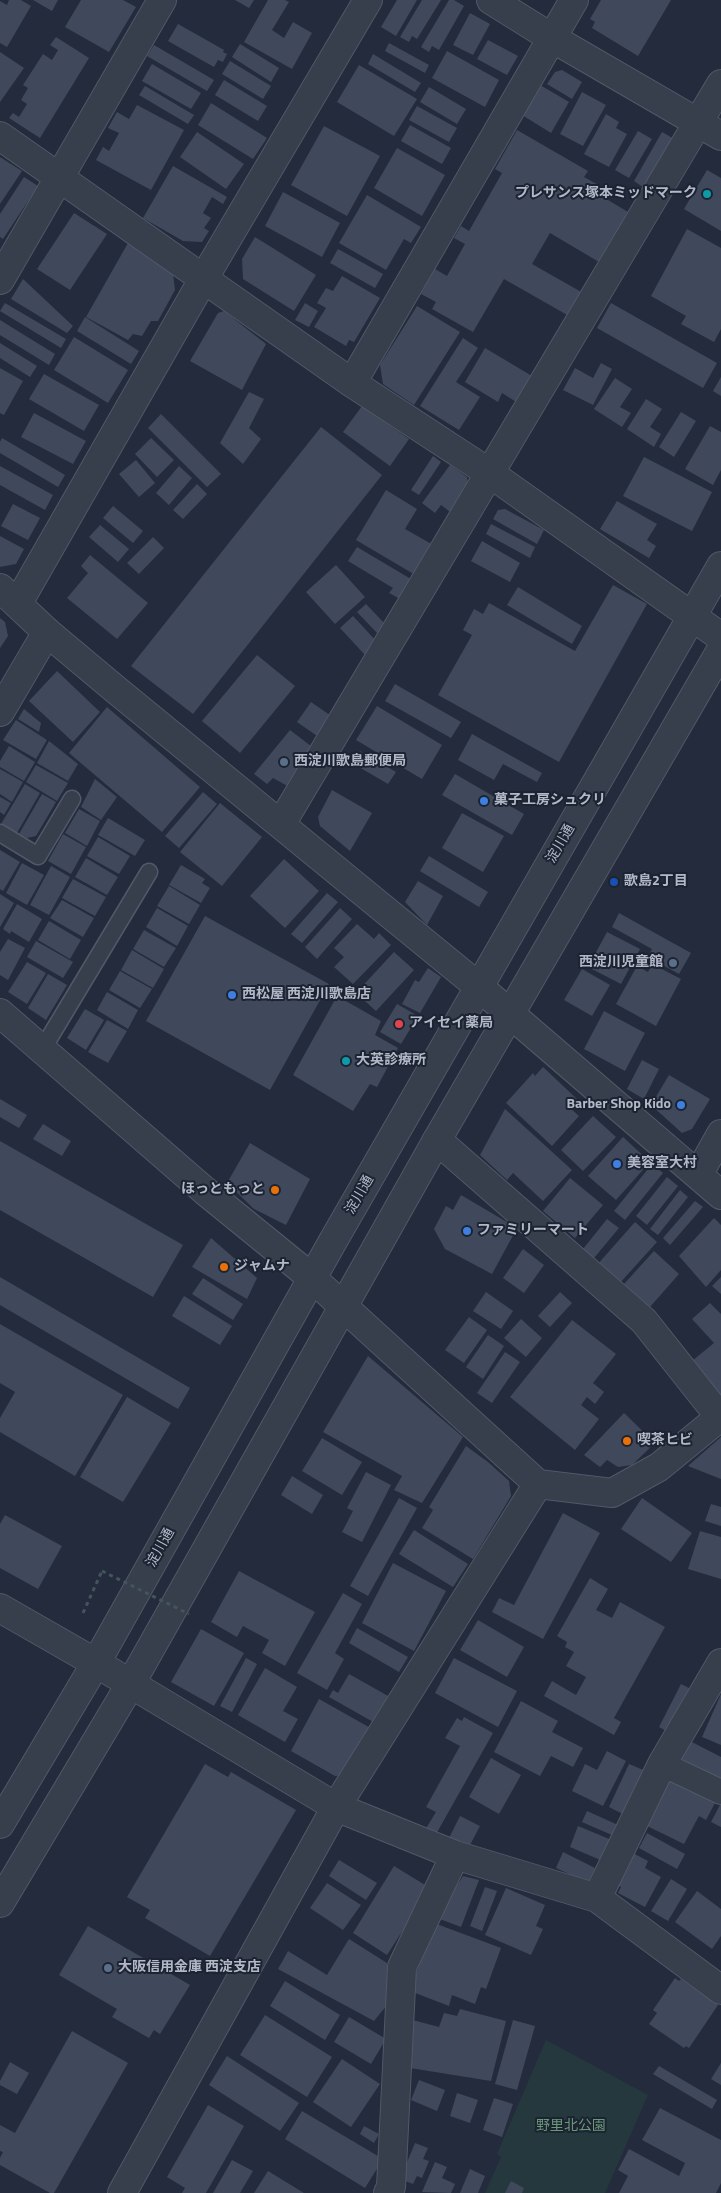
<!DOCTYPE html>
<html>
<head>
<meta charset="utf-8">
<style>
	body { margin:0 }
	canvas { display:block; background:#232b3c }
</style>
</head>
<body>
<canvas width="721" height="2193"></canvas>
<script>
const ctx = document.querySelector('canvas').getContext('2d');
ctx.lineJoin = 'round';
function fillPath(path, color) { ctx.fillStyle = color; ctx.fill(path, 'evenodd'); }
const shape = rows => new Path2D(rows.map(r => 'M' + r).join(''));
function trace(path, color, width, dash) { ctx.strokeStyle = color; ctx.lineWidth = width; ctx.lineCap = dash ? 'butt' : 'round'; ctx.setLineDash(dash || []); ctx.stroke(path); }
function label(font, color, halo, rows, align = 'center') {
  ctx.font = font + ' "Titillium Web","Noto Sans JP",sans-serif'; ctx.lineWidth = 4; ctx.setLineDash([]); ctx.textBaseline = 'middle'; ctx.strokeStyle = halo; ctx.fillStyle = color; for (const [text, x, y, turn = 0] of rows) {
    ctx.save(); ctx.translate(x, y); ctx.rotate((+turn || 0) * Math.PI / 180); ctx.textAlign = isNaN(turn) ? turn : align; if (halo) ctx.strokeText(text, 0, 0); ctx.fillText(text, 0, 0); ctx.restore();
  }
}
fillPath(shape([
	[546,2040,648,2095,605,2193,485,2193,501,2157,497,2154]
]), '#25383d');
fillPath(shape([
	[9,0,21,0,31,6,7,47,0,43,0,1,7,5],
	[33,0,58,0,52,11],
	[81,0,123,0,136,7,109,52,65,27],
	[235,0,254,0,249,8],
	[268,0,285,0,289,2,272,30,284,38,293,22,312,33,292,69,244,42],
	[397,0,417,0,396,36,381,27],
	[422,0,441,0,417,39,412,36,409,42,400,37],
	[449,0,454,0,464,6,439,50,432,46,429,52,421,47],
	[601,0,671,0,638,56,592,28,595,22,590,19],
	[470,13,490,24,473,55,453,45],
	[178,24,224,50,223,52,227,54,223,62,218,60,214,67,168,41],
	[56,37,89,58,40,138,9,118,13,113,19,117,27,104,21,100,28,88,23,85,43,54,52,60,58,50,50,45],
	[488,40,518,56,507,75,477,59],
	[389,43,429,65,425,73,385,51],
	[240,44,279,68,271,82,232,57],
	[154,45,214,80,207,91,147,56],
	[447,51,499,80,485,107,432,78],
	[0,52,24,68,0,102],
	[373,54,421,83,415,92,368,64],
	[230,61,271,86,263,99,222,74],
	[152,64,201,93,191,109,142,81],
	[359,65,417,99,394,136,337,102],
	[562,70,582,82,572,99,547,84,555,72],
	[224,80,267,106,258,121,215,95],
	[540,85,569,102,551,133,522,115],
	[145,86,194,115,188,124,139,95],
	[429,87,466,109,457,124,420,102],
	[582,92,606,105,583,146,560,134],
	[211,103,267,138,253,159,198,125],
	[137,105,184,130,151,190,96,160,103,147,109,151,119,133,108,128,117,112,129,119],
	[417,106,457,128,449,142,409,120],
	[606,114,619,122,616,128,627,134,609,167,584,154],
	[410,125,451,148,442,164,401,141],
	[324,126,380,156,347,216,291,185],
	[517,130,588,171,584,177,602,187,598,194,628,212,599,262,550,233,532,264,583,293,569,316,504,279,473,332,432,309,436,302,421,294,435,269,447,276,465,244,454,238,461,226,469,231,502,173,495,169],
	[638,131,652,139,629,178,615,170],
	[197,132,244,164,226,189,180,157],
	[662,132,676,140,647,190,634,181],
	[397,148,445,175,422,216,374,188],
	[0,157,22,171,0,204],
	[173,166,227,197,223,204,212,197,203,213,211,218,204,228,209,231,202,242,183,241,143,218],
	[707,170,721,178,721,231,684,209],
	[24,177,38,186,3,239,0,237,0,214],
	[283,192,340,223,322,257,265,226],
	[367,195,421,227,411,243,404,239,386,270,339,243],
	[74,213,107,234,70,290,37,269],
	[687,229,721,248,721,329,714,342,681,324,686,316,651,296],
	[255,237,316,275,294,311,243,279,242,259],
	[128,243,173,274,175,290,158,321,151,321,142,336,133,334,128,340,86,317],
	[338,249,383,274,375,288,330,263],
	[342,276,380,298,354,342,349,340,346,346,314,327,326,308,317,303,326,288,333,291],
	[23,279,73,326,67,333,11,299],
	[5,303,66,339,61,348,0,311],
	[305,303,318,311,309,327,295,320],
	[611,303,717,363,703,388,597,328],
	[417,306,460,332,414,405,383,384,380,365],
	[224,311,266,344,242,390,190,361,218,313],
	[85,317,139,351,131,364,77,331],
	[0,320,55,354,49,365,0,335],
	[74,337,128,370,108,403,54,370],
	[463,338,478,348,456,382,480,397,459,430,420,406],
	[0,343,37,366,30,377,0,358],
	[485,348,537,379,521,405,502,393,498,402,465,382],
	[601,363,612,369,593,405,563,390,575,368,593,378],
	[0,368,23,381,4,415,0,413],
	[44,374,99,405,84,431,29,399],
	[721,377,721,396,713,391],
	[615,378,632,389,620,407,631,413,622,427,594,409],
	[249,392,264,399,249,428,261,439,243,464,220,443],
	[646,399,662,409,650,427,661,434,654,447,627,429],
	[362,406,409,439,390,466,343,432],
	[681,412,696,421,674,457,659,447],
	[34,413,86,441,73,464,21,437],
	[161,414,221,474,207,487,148,428],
	[710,426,721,432,721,470,713,485,685,469],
	[321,427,382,475,193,714,131,666],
	[2,438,65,475,58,487,0,453,0,442],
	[151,438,174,460,157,477,135,454],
	[433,456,441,462,419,495,411,490],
	[644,457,712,492,692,531,623,496],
	[136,460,155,483,139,497,119,474],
	[450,465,467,477,469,492,453,514,441,505,435,513,422,503],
	[0,466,53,495,45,510,0,485],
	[179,466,192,478,169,505,156,493],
	[197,484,207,494,183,519,173,510],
	[386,490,417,509,405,529,435,546,417,576,356,540],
	[617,501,657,524,647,540,656,546,649,558,600,529],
	[13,504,40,518,28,540,1,526],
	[113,506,143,531,133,543,103,518],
	[505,509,544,530,537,544,493,519,498,510],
	[491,524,535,547,530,558,486,534],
	[100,525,129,549,118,562,89,537],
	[0,536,24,549,16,564,0,567],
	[153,537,164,548,139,574,127,563],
	[482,541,520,563,510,582,471,561],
	[357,547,416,582,404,601,389,593,393,588,348,561],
	[90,555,148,603,117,639,67,598,88,573,81,566],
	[336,565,365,597,335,624,306,592],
	[613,585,647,604,559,762,438,695,472,635,463,630,474,609,483,614,489,603,575,651],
	[518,587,582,626,572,644,507,605],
	[366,604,386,625,377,633,357,612],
	[353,616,378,643,365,655,340,628],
	[0,618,5,622,8,636,0,648],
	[257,655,295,686,240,753,202,721],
	[57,671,100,712,73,742,29,701],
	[395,684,461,722,451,738,385,701],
	[311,702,337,720,323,740,297,722],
	[377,706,442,745,422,779,356,740],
	[107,707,200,787,162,832,69,753],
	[24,709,41,723,39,732,18,719],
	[16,720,47,740,36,759,3,740],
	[290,730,316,750,291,788,273,778,267,784,254,774],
	[472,734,542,773,537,782,503,764,494,780,458,760],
	[49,741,78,764,68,781,37,763],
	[9,746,35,762,24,781,0,767,0,761],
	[360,751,396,772,388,784,352,763],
	[36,765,68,783,57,801,26,782],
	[0,769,23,782,12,802,0,794],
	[455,774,524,814,512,835,442,795],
	[95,779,117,797,101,820,81,807],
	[25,784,40,793,17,833,1,824],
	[332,790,372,813,350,851,320,826,318,817],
	[203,792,217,804,179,848,165,836],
	[42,794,56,802,36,836,27,838,19,834],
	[0,797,11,803,4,815,0,812],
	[220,803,262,837,222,886,180,852],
	[79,809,100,821,87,846,65,833],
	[462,813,504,836,483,872,442,848],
	[108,818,145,840,135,856,98,835],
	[63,834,86,847,71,874,48,861],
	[98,837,130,856,119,874,87,856],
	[0,850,20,862,3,891,0,889],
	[429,856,488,892,479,907,420,871],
	[86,858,118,877,107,895,75,877],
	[284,859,319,891,285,928,250,896],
	[22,863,44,875,27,905,6,893],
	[181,865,205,879,202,883,210,888,201,903,169,885],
	[51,866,70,877,49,915,30,905],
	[73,879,106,897,95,916,62,898],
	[418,881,443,896,427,925,405,902],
	[169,886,200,905,189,924,157,906],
	[327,893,338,902,302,943,291,934],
	[0,894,14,903,0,927],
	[62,900,94,918,83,937,50,918],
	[17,904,42,919,29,942,11,931,10,934,3,929],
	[157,908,188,926,177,946,146,927],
	[340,908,352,919,317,959,305,947],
	[619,913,691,953,679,974,648,957,652,949,612,927],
	[205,916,329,984,270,1090,146,1021],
	[49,921,81,940,70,959,38,940],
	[357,924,374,939,379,933,391,945,353,984,334,967,344,957,334,948],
	[144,930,176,948,164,967,133,949],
	[607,932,640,949,621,984,588,967],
	[8,939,25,948,8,980,0,975,0,952],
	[36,941,73,962,63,978,27,957],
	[132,950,164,969,153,988,121,970],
	[394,952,414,970,376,1011,356,993],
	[27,962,46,973,27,1004,8,992],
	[652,964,681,979,656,1026,616,1004,637,966,648,972],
	[428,968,441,977,420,1013,402,1004,415,980,419,982],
	[582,969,610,985,592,1016,564,1000],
	[120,971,152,989,140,1008,109,990],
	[48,974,67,985,46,1020,28,1008],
	[107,992,138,1010,128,1029,97,1010],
	[337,996,381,1021,375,1035,398,1048,377,1087,370,1084,353,1111,293,1075],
	[397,1004,418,1016,401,1044,380,1032],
	[85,1009,104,1020,86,1050,67,1038],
	[604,1011,645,1033,625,1071,584,1049],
	[107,1020,127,1031,108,1063,88,1052],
	[642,1060,659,1069,644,1099,627,1089],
	[543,1067,577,1099,569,1107,579,1116,552,1146,506,1103,533,1073,535,1076],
	[669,1075,710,1099,692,1129,682,1133,651,1105],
	[0,1099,27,1115,19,1128,0,1117],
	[505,1109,572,1170,543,1201,513,1173,507,1180,480,1155],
	[593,1116,616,1137,583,1171,561,1150],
	[43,1124,71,1141,62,1156,33,1139],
	[623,1137,650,1162,616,1200,588,1176],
	[0,1141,183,1245,153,1297,0,1210],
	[250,1143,310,1179,286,1225,254,1209,227,1183],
	[652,1164,663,1173,625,1220,614,1211],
	[667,1177,678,1186,647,1225,636,1216],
	[570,1178,603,1205,575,1238,543,1211],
	[680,1190,688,1197,658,1235,650,1229],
	[461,1195,517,1228,492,1274,445,1249,434,1229,446,1206,453,1210],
	[695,1201,703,1207,670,1245,663,1238],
	[714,1218,721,1225,721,1270,706,1287,679,1256],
	[607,1219,619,1228,594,1258,583,1249],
	[635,1222,657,1242,619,1284,597,1265],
	[211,1238,257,1278,247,1299,192,1267],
	[523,1249,544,1265,524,1293,503,1278],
	[654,1251,679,1274,650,1307,624,1284],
	[0,1277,190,1388,178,1409,0,1305],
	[721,1277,721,1294,712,1286],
	[203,1278,243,1304,233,1320,192,1294],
	[486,1292,513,1311,501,1329,473,1311],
	[560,1292,572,1303,550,1327,538,1316],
	[184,1296,232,1326,220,1345,172,1316],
	[710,1303,721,1314,721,1394,715,1398,692,1361,714,1343,692,1319],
	[469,1317,487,1330,464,1363,445,1350],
	[521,1319,542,1338,526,1357,504,1338],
	[572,1320,616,1354,593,1383,604,1392,595,1404,587,1397,581,1405,599,1419,575,1450,510,1397],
	[0,1324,123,1395,75,1476,0,1432,0,1418,15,1392,0,1383],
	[488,1335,504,1346,483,1379,466,1367],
	[505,1352,520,1362,492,1403,477,1393],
	[368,1356,463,1437,422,1503,394,1490,402,1476,323,1432],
	[127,1397,171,1423,123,1502,80,1477],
	[624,1413,655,1443,632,1465,618,1467,607,1460,600,1467,584,1455],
	[721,1437,721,1479,688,1466],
	[322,1438,362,1462,342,1495,302,1471],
	[466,1446,488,1462,509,1481,511,1496,473,1559,422,1528,433,1510,429,1507],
	[366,1472,391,1485,362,1542,342,1532,353,1511,347,1508],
	[292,1476,323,1495,312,1514,281,1495],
	[399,1498,417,1508,368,1596,350,1586],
	[642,1498,692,1533,671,1562,621,1529],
	[711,1504,721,1507,721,1526,705,1521],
	[563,1513,600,1533,543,1639,492,1612,499,1598,514,1605],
	[5,1515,62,1546,38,1589,0,1568,0,1524],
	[414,1530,468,1564,453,1587,399,1554],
	[700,1531,721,1537,721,1579,688,1569],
	[393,1563,446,1591,414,1651,362,1623],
	[239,1571,315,1612,285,1666,262,1653,269,1640,243,1626,237,1637,211,1622],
	[590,1578,608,1589,596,1610,612,1618,620,1602,665,1627,614,1718,621,1722,614,1735,544,1696,552,1681,576,1695,586,1677,566,1666,574,1652,565,1647,567,1642,557,1636],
	[343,1593,362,1604,335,1653,344,1659,327,1690,297,1673],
	[478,1620,524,1647,507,1677,460,1650],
	[357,1628,408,1657,399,1672,349,1643],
	[201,1629,244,1653,214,1706,171,1682],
	[246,1658,257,1664,232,1712,220,1706],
	[454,1658,517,1691,498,1727,435,1693],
	[265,1668,297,1687,283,1711,298,1719,285,1742,238,1715],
	[349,1674,390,1697,375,1723,329,1697,333,1690,338,1693],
	[681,1684,693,1690,670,1733,659,1727],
	[721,1694,721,1745,702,1737],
	[319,1699,374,1730,348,1775,335,1776,291,1751],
	[521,1701,558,1721,552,1732,583,1748,573,1767,551,1756,540,1776,494,1752],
	[464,1717,493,1733,435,1836,425,1830,436,1812,426,1807,460,1746,445,1738,457,1718,462,1721],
	[688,1740,721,1757,721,1779,679,1758],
	[607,1751,626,1761,603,1806,572,1791,585,1764,597,1770],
	[491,1758,521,1775,499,1814,469,1797],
	[205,1764,228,1777,231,1772,296,1810,210,1956,145,1918,150,1910,127,1897],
	[629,1764,648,1772,627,1816,609,1807],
	[669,1777,716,1801,706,1820,699,1816,684,1844,645,1825],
	[721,1803,721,1827,711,1822],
	[587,1811,618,1825,614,1836,582,1822],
	[460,1816,480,1826,470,1845,447,1842],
	[578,1826,614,1841,605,1862,570,1847],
	[647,1833,685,1854,677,1869,639,1848],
	[563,1852,595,1868,588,1883,556,1868],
	[631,1852,648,1861,645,1868,661,1877,645,1907,618,1893,621,1887,615,1883],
	[339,1860,377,1883,366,1900,329,1876],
	[394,1866,430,1888,387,1955,353,1933],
	[463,1876,479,1880,461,1927,437,1918],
	[671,1879,687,1889,668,1921,651,1911],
	[327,1883,361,1905,343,1930,310,1908],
	[485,1887,497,1891,482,1931,470,1926],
	[506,1888,545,1905,536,1926,543,1929,531,1955,485,1935],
	[697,1891,721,1909,721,1936,712,1949,675,1922],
	[434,1923,501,1948,486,1989,481,1987,475,2004,452,1995,449,2006,410,1991],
	[88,1926,190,1985,160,2034,154,2030,149,2038,112,2017,117,2009,59,1975],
	[349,1939,387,1963,387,2005,374,2021,278,1969,288,1951,327,1975],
	[675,1978,679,1981,681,1979,718,2005,689,2048,686,2046,684,2048,649,2024,657,2013,653,2010],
	[285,1981,340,2015,325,2040,270,2006],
	[460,2009,506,2021,491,2081,410,2068,409,2019,439,2027,444,2013,457,2016],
	[265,2015,332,2057,307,2097,240,2055],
	[349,2017,386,2039,371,2064,334,2042],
	[513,2020,535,2026,517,2090,495,2084],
	[72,2031,128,2063,54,2193,50,2193,0,2165,0,2158,3,2152,0,2151,0,2125,15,2133],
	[227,2056,299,2103,280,2131,209,2085],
	[342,2059,380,2084,351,2127,313,2102],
	[10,2062,29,2073,17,2094,0,2085,0,2081],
	[721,2063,721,2085,711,2079],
	[659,2066,717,2100,712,2109,653,2074],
	[419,2080,445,2090,437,2111,411,2100],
	[457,2093,478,2100,470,2123,450,2116],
	[494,2098,513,2104,502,2137,483,2130],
	[208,2105,244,2126,206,2193,182,2193,185,2188,167,2177],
	[660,2108,721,2140,721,2183,716,2193,619,2193,628,2176,618,2170,629,2149,679,2176,685,2163,642,2140],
	[302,2111,383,2159,365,2188,285,2139],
	[364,2126,379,2134,374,2143,360,2134],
	[415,2143,428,2148,423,2159,429,2161,422,2178,417,2176,413,2184,400,2179],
	[232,2160,253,2171,240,2193,213,2193],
	[435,2162,447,2167,442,2178,455,2184,451,2193,422,2192],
	[470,2169,485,2176,478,2193,460,2193],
	[268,2171,304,2193,254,2193],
	[511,2181,524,2188,522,2193,505,2193]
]), '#3f495b');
const service = shape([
	[0,833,38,856,72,799],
	[42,1050,149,872]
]);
const pedestrian = shape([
	[662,1764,721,1792]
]);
const minor = shape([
	[491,0,552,38,721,136],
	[0,136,352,383,491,474,721,637],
	[0,280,162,0],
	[352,383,574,0],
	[0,588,47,632,115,689,479,987,721,1195],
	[18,603,204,278,368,0],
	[281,824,721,84],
	[0,1013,205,1191,312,1278,538,1484,336,1807,122,2193],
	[437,1140,644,1321,720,1417],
	[698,1175,721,1134],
	[538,1484,612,1493,659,1467,721,1416],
	[0,1608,96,1663,336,1807,455,1855,597,1898,721,1990],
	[597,1898,662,1764,721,1663],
	[388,2193,391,2187,402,1967,455,1855]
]);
const tertiary = shape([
	[0,712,47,632],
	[0,1824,96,1663,333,1241,721,566],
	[0,1903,130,1685,437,1140,721,650]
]);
trace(service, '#525867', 19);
trace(pedestrian, '#525867', 26);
trace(minor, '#525867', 30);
trace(tertiary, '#525867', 30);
trace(shape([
	[83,1613,102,1571]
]), '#43555a', 3, [4, 4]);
trace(service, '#373e4c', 16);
trace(pedestrian, '#373e4c', 24);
trace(minor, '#373e4c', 28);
trace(tertiary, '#373e4c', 28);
trace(shape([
	[102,1571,189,1614]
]), '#43555a', 3, [4, 4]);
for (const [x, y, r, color] of [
	[707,194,5,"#0f9aa8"],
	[284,762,5,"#5c6f8a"],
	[484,801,5,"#3f7fe0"],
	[614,882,5,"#1a4fb4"],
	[673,963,5,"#5c6f8a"],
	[232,995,5,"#3f7fe0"],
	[399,1024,5,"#e0444e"],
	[346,1061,5,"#0f9aa8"],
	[681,1105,5,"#3f7fe0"],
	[617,1164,5,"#3f7fe0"],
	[275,1190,5,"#e8710a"],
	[467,1231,5,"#3f7fe0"],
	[224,1267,5,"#e8710a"],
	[627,1441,5,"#e8710a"],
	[108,1968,5,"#5c6f8a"]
]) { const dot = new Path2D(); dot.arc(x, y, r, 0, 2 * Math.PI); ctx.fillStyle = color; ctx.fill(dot); trace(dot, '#1c2331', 2); }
label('bold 14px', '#b2b8c8', '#1c2331', [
	["プレサンス塚本ミッドマーク",697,194,"right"],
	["西淀川歌島郵便局",294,762],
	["菓子工房シュクリ",494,801],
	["歌島2丁目",624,882],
	["西淀川児童館",663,963,"right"],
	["西松屋 西淀川歌島店",242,995],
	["アイセイ薬局",409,1024],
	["大英診療所",356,1061],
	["Barber Shop Kido",671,1105,"right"],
	["美容室大村",627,1164],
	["ほっともっと",265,1190,"right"],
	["ファミリーマート",477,1231],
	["ジャムナ",234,1267],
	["喫茶ヒビ",637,1441],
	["大阪信用金庫 西淀支店",118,1968]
], 'left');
label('14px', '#b2b8c8', '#1c2331', [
	["淀川通",561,844,-60],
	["淀川通",360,1195,-60],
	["淀川通",161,1548,-61]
]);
label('14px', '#6a9979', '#1c2331', [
	["野里北公園",571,2127]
]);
</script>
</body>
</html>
